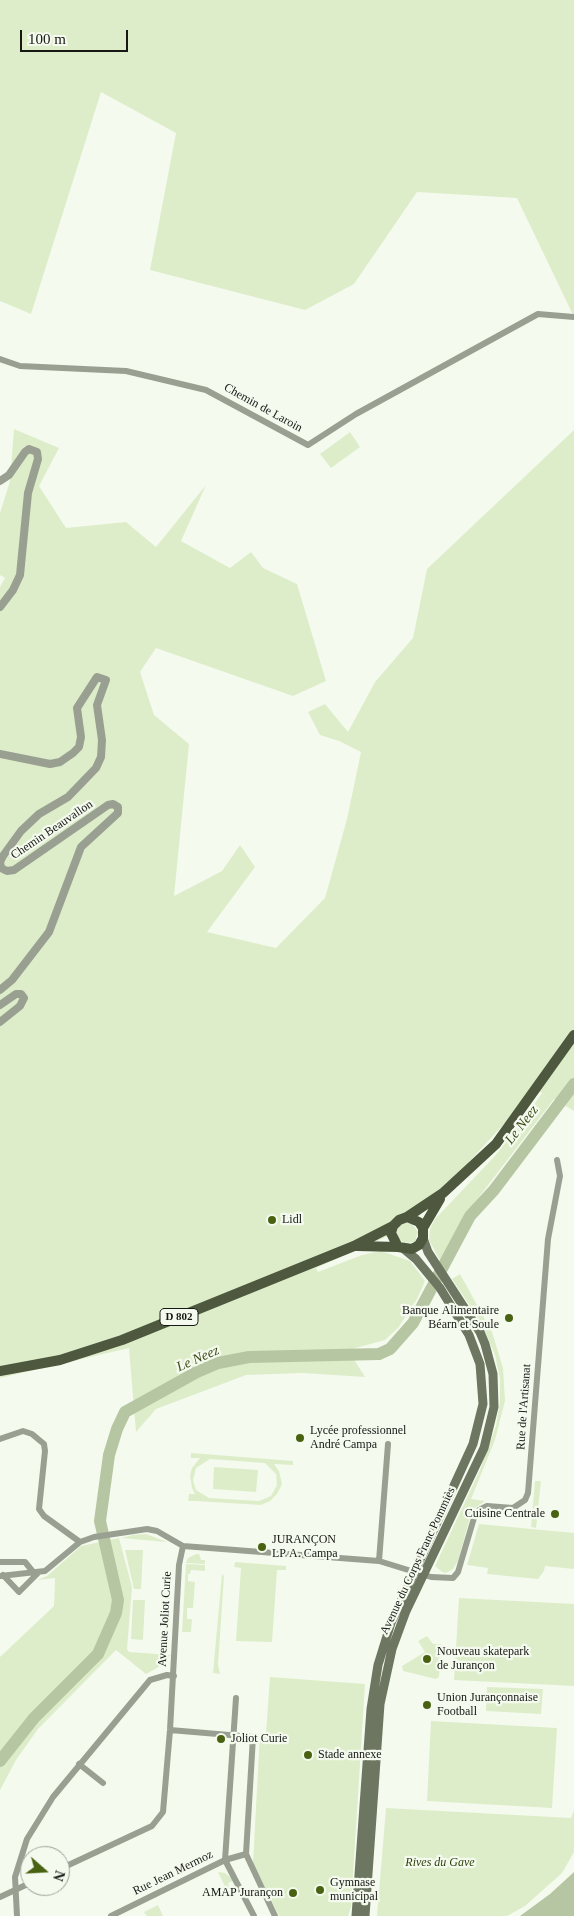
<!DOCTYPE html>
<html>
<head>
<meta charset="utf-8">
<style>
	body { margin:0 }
	#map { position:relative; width:574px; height:1916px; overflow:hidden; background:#f5faef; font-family:"Times New Roman",serif }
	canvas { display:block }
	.north { position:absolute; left:20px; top:1846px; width:50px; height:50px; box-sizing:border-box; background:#f5faef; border:1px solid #9ca097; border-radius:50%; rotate:109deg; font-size:14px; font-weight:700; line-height:20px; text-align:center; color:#161814 }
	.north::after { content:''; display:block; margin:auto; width:18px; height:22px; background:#486212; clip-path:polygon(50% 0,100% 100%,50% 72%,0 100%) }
	.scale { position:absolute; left:20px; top:30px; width:108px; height:22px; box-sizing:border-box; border:2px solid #161814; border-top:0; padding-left:6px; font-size:15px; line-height:18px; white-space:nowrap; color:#161814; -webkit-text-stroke:4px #f5faef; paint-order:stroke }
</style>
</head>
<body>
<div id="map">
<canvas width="574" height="1916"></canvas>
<div class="north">N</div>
<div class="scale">100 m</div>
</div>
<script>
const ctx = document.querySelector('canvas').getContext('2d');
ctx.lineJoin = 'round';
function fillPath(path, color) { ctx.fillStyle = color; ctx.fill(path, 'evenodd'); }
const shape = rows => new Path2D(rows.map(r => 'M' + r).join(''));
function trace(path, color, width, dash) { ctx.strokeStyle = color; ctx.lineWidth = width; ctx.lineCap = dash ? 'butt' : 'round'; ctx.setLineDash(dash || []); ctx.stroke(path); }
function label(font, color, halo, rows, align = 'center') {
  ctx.font = font + ' "Times New Roman",serif'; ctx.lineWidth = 4.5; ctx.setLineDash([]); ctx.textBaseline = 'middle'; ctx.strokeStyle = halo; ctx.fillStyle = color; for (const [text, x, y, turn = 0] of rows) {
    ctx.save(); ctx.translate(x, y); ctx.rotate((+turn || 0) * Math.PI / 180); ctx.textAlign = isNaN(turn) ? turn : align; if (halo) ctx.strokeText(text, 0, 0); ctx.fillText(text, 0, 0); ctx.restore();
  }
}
fillPath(shape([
	[0,0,574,0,574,317,517,198,417,192,354,284,305,310,150,270,176,133,101,92,31,314,0,301],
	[14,429,59,448,39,486,66,528,126,522,156,547,206,485,181,541,230,568,251,552,263,568,297,584,326,681,293,696,156,648,140,672,154,715,189,744,174,896,222,871,240,845,255,867,207,932,276,948,325,898,347,819,361,752,339,741,320,735,308,712,325,704,348,732,375,682,413,638,427,569,574,430,574,1111,554,1099,469,1210,441,1262,429,1240,430,1229,435,1219,494,1157,516,1130,542,1093,536,1089,412,1224,418,1232,415,1242,404,1243,399,1239,397,1232,316,1268,318,1272,362,1255,381,1251,410,1261,425,1281,417,1299,398,1328,385,1340,348,1350,365,1377,303,1373,246,1375,156,1409,136,1432,129,1348,0,1378,0,587,5,578,0,575,0,513,10,481],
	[350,432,360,447,331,468,320,454],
	[460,1274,492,1332,503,1368,505,1401,495,1440,471,1499,485,1501,472,1510,458,1561,453,1569,446,1573,442,1572,435,1566,480,1470,496,1426,500,1403,500,1379,495,1355,482,1324,452,1279],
	[191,1453,293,1461,293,1465,274,1464,279,1471,282,1484,277,1494,270,1501,261,1505,195,1501,188,1501,189,1494,195,1494,192,1488,190,1476,192,1468,200,1458,191,1458],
	[210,1459,265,1463,276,1474,277,1485,271,1496,259,1501,209,1498,196,1490,193,1480,196,1468],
	[214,1467,258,1470,256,1492,213,1489],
	[535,1481,541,1481,536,1528,531,1527],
	[479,1524,574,1533,574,1569,545,1566,544,1571,538,1579,487,1574,488,1568,467,1565],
	[146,1534,167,1542,121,1538,133,1535],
	[119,1538,132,1587,127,1649,129,1652,171,1655,157,1668,146,1674,116,1650,38,1729,16,1760,0,1790,0,1657,54,1606,55,1578,37,1580,47,1576,81,1546],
	[125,1550,143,1550,141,1589,134,1589],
	[196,1554,199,1554,201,1560,205,1560,205,1564,186,1563,188,1558],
	[235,1562,286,1566,286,1570,277,1570,272,1642,236,1641,241,1568,234,1567],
	[186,1564,205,1565,205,1571,191,1570,190,1574,188,1574,188,1581,195,1582,193,1608,187,1608,187,1619,192,1619,191,1632,182,1632],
	[222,1574,224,1576,218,1665,220,1674,213,1673],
	[459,1598,574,1604,574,1686,454,1680],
	[133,1600,145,1600,143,1640,131,1639],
	[427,1636,433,1644,441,1644,439,1677,436,1679,403,1671,402,1666,425,1652,418,1641],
	[270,1677,365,1684,351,1907,348,1916,279,1916,253,1863,260,1733,266,1733],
	[487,1687,543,1689,541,1714,486,1711],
	[431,1721,557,1728,552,1808,427,1801],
	[386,1808,571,1818,574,1810,574,1852,562,1873,525,1906,507,1916,377,1916],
	[218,1872,225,1873,231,1878,233,1881,228,1883,233,1896,229,1895],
	[158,1905,163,1916,147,1916,144,1912]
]), '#ddedc9');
fillPath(shape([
	[574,1872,574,1916,520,1916,550,1894]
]), '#b7c6a2');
trace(shape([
	[0,1761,34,1718,98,1654,116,1613,118,1600,100,1521,109,1455,117,1429,125,1412,197,1372,218,1363,249,1357,379,1354,390,1349,413,1323,470,1216,494,1190,574,1084]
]), '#b7c6a2', 12);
trace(shape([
	[0,359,20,366,126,371,206,390,308,445,356,414,538,314,574,317],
	[0,1439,23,1431,32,1434,44,1444,45,1451,39,1509,44,1516,80,1542],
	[379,1561,388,1444],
	[0,1562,25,1562,34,1573],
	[3,1575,19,1592,39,1572],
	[0,1576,45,1571,80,1542,94,1537,147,1529,157,1531,183,1546,379,1561,431,1577,453,1578,458,1572,474,1518,479,1510,487,1506,513,1508,525,1500,528,1493,548,1239,560,1176,557,1160],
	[236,1698,225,1860,254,1916],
	[170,1730,253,1737,246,1854,275,1916],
	[79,1764,103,1783],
	[60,1869,152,1826,163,1812,170,1730,179,1565,183,1546],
	[0,1897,30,1883],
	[17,1916,15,1877,27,1839,53,1797,150,1680,167,1675,174,1676],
	[111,1916,225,1860,246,1854]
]), '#99a091', 6);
trace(shape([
	[0,481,9,475,25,452,29,449,37,452,38,459,28,493,20,575,13,590,0,607],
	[0,754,50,764,60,762,73,753,79,747,81,737,77,708,97,677,106,680,97,705,102,740,101,757,96,768,68,797,39,814,21,831,3,856,0,862,1,868,7,871,14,870,108,805,113,804,118,807,118,813,81,847,49,932,12,980,0,990],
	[0,1005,16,994,21,994,24,998,20,1006,0,1022]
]), '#99a091', 8);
trace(shape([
	[356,1916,371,1709,378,1665,391,1623,473,1444,483,1404,480,1364,469,1335,440,1288,416,1259,404,1249],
	[365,1916,380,1704,392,1649,406,1611,484,1448,494,1407,493,1374,485,1344,480,1332,428,1252,423,1238]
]), '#6c7660', 9);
trace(shape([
	[393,1226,391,1233,398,1247,412,1249,419,1245,423,1238,423,1228,419,1222,407,1217],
	[423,1228,440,1199],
	[357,1246,398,1247],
	[0,1371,60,1360,122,1340,354,1246,393,1226,399,1220,407,1217,443,1193,496,1144,574,1035]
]), '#4d583e', 10);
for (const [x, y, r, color] of [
	[272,1220,5,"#486212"],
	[509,1318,5,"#486212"],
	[300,1438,5,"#486212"],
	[555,1514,5,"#486212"],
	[262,1547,5,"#486212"],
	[427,1659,5,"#486212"],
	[427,1705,5,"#486212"],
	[221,1739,5,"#486212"],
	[308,1755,5,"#486212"],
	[320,1890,5,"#486212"],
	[293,1893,5,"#486212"]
]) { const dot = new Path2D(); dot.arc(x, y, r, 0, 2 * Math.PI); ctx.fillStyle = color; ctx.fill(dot); trace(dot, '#f5faef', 2); }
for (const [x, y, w] of [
	[179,1317,38]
]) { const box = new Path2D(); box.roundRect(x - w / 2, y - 8.5, w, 17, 4); ctx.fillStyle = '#f5faef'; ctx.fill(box); trace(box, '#161814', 1); }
label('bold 11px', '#161814', null, [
	["D 802",179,1317]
]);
label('12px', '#161814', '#f5faef', [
	["Chemin de Laroin",263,408,29],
	["Chemin Beauvallon",52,830,-34],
	["Rue de l'Artisanat",524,1407,-86],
	["Avenue du Corps Franc Pommiès",418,1561,-65],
	["Avenue Joliot Curie",165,1619,-87],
	["Rue Jean Mermoz",173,1873,-26]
]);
label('12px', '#161814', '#f5faef', [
	["Lidl",282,1220],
	["Banque Alimentaire",499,1311,"right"],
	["Béarn et Soule",499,1325,"right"],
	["Lycée professionnel",310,1431],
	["André Campa",310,1445],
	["Cuisine Centrale",545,1514,"right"],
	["JURANÇON",272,1540],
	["LP A. Campa",272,1554],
	["Nouveau skatepark",437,1652],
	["de Jurançon",437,1666],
	["Union Jurançonnaise",437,1698],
	["Football",437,1712],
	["Joliot Curie",231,1739],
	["Stade annexe",318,1755],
	["Gymnase",330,1883],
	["municipal",330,1897],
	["AMAP Jurançon",283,1893,"right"]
], 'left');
label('italic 12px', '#2f4109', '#f5faef', [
	["Rives du Gave",440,1863]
]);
label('italic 14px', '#374a14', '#f5faef', [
	["Le Neez",522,1125,-52],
	["Le Neez",198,1359,-24]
]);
</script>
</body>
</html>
